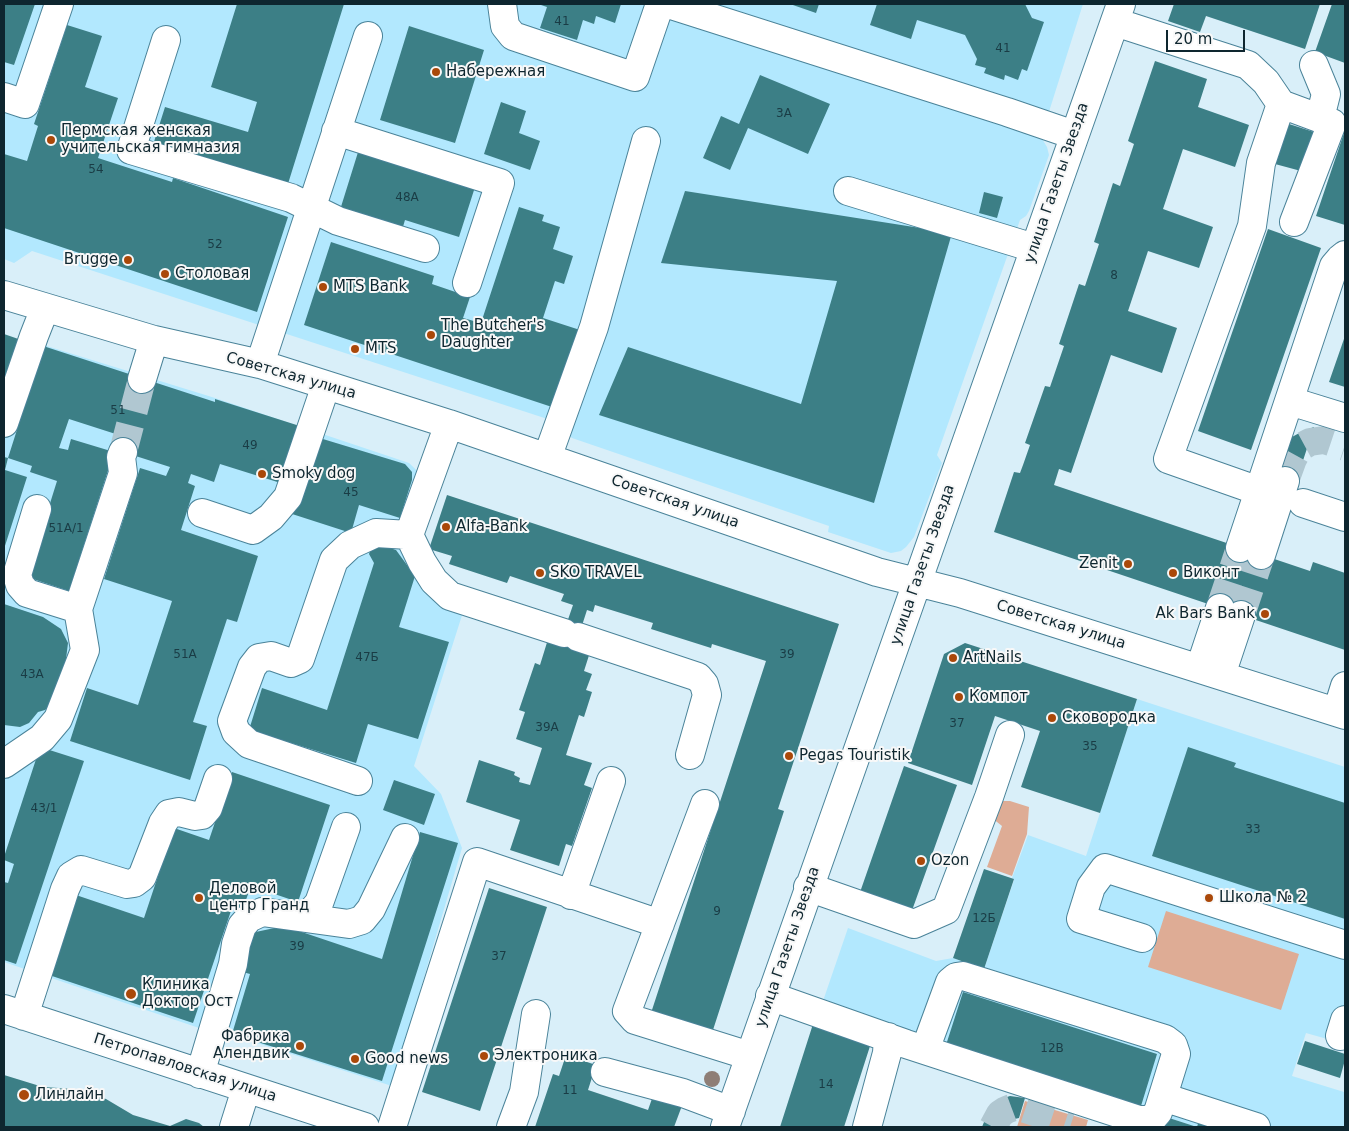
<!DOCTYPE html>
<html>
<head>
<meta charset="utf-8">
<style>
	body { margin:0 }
	#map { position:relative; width:1349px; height:1131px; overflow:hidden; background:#d9eff9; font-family:"DejaVu Sans",sans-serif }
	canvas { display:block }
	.frame { position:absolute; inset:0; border:5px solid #0e262f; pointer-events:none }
	.scale { position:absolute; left:1166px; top:30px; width:79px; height:22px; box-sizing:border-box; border:2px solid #0e262f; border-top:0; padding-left:6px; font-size:15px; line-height:18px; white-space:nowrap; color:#0e262f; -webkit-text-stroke:4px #f8f8f8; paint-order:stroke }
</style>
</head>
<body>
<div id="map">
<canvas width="1349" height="1131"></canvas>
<div class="frame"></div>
<div class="scale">20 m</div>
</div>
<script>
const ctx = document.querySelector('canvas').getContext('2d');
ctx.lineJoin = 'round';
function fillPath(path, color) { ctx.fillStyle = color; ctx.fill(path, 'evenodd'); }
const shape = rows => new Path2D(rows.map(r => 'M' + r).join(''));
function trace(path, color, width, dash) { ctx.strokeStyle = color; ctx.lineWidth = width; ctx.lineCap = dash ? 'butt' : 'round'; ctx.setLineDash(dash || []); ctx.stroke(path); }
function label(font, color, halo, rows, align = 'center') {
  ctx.font = font + ' "DejaVu Sans",sans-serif'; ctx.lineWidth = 4; ctx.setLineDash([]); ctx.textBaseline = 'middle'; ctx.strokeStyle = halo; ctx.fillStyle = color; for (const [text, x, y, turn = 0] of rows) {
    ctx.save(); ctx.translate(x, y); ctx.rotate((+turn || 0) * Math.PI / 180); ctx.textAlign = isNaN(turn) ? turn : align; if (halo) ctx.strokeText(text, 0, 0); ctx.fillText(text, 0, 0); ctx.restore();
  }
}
fillPath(shape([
	[4,4,1083,4,1041,137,1047,147,1049,155,1029,211,1026,216,1020,220,937,455,942,463,914,537,906,547,901,551,891,553,828,532,829,526,572,438,568,435,569,426,32,251,14,263,4,259],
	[37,343,215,398,409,463,437,490,420,541,464,609,414,766,441,794,462,848,392,1086,232,1035,205,1030,4,962,4,390],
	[1137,699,1345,767,1345,1044,1306,1033,1292,1076,1344,1092,1345,1090,1345,1127,1235,1127,1200,1116,1197,1127,1166,1117,1162,1127,823,1001,848,928,936,961,953,958,984,969,1014,880,1012,878,1028,835,1086,856]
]), '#b2e8fe');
fillPath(shape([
	[1002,801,1010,801,1029,807,1027,834,1012,876,987,867,1002,826,992,818,998,804],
	[1166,911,1299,954,1281,1010,1148,967],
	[1025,1101,1088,1120,1086,1127,1017,1127]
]), '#deac95');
fillPath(shape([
	[4,4,35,4,14,65,4,62],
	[237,4,344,4,287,187,153,145,165,107,248,132,257,102,211,87],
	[538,4,621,4,615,23,596,16,594,24,583,20,577,40,540,28,547,7],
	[790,4,819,4,816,13],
	[877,4,1025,4,1032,18,1044,22,1027,71,1022,69,1018,80,1005,75,1004,80,984,73,986,68,975,65,977,59,965,35,917,20,911,39,870,25],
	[1174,4,1320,4,1305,49,1206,16,1200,32,1168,21],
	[1332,4,1345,5,1345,63,1315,52],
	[67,25,102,36,85,87,118,98,98,158,172,182,173,178,288,217,257,312,4,228,4,154,27,161,38,126,34,124],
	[409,26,484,50,455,143,380,120],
	[1155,61,1207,79,1198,107,1249,125,1235,167,1183,149,1163,209,1213,227,1199,268,1148,251,1128,311,1177,328,1162,373,1111,355,1071,473,1059,469,1054,485,1310,571,1313,562,1345,573,1345,650,994,532,1014,472,1020,473,1023,465,1030,445,1025,443,1045,386,1050,387,1064,346,1059,344,1079,284,1085,286,1099,244,1094,242,1113,183,1120,186,1134,144,1128,141],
	[760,75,830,104,808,154,748,128,730,170,703,158,721,116,739,124],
	[501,102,526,111,519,133,540,141,530,170,484,154],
	[1289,124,1314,132,1301,171,1275,164],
	[1345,130,1345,225,1316,216],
	[359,149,475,187,459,237,405,220,402,230,340,210],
	[685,191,952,233,874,503,599,415,628,347,801,404,837,281,661,263],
	[984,192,1003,197,997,218,979,213],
	[519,207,544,215,542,221,560,227,553,249,573,256,564,284,555,281,543,318,580,330,555,408,304,325,331,242,434,276,432,284,470,297,463,318,481,323],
	[1268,229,1321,248,1251,450,1198,431],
	[4,334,27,342,13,384,4,381],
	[1345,336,1345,387,1329,382],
	[37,344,215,402,215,399,306,428,287,485,220,464,214,482,191,474,188,483,195,486,181,530,258,556,237,622,227,619,193,722,207,726,190,780,70,741,87,688,138,705,172,601,104,579,140,468,166,476,170,467,120,451,125,437,69,419,59,448,68,450,71,439,114,452,69,591,27,577,57,481,30,472,32,466,8,458,29,392,22,390],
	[1314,427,1295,485,1272,477,1284,446,1292,437,1303,431],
	[313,436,405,464,412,472,412,480,400,518,359,505,351,533,289,513],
	[4,457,8,458,5,470,27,477,4,549],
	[447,495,839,624,778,809,784,811,712,1033,651,1013,766,661,712,644,711,648,651,629,653,623,595,605,593,612,587,610,576,644,591,649,584,671,592,674,586,690,592,692,584,717,579,715,566,755,592,763,584,785,592,788,572,846,566,844,559,866,510,850,520,820,466,802,479,760,515,772,514,775,520,778,519,782,530,785,542,748,516,739,525,712,519,710,535,663,540,665,549,636,561,640,573,605,561,601,564,594,510,576,507,583,449,564,452,556,429,549],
	[372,544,378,544,396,550,415,576,399,627,449,642,418,739,368,724,356,763,249,730,262,688,327,710,374,563,369,554],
	[4,604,43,617,61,629,68,643,66,659,50,705,45,710,38,712,29,723,20,727,4,725],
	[965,643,1137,699,1100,813,1021,787,1040,731,995,716,972,785,908,763,944,654],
	[40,747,84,761,16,964,4,960,4,882,8,883,14,864,4,860,4,857],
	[1188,747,1236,763,1234,767,1345,803,1345,919,1152,856],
	[904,766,957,785,910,916,858,898],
	[232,772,330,805,298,902,251,886,243,908,233,905,193,1023,46,974,73,894,144,918,174,828,209,840],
	[394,780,435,794,424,825,383,810],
	[420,832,458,843,382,1081,232,1034,250,974,239,971,251,933,284,926,382,959],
	[984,869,1014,879,984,969,953,958],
	[489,888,547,907,480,1111,422,1092],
	[963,992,1157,1054,1141,1106,946,1045],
	[813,1024,871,1043,844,1127,780,1127],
	[1305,1041,1345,1054,1345,1060,1340,1078,1297,1064],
	[566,1055,596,1065,588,1090,648,1110,654,1093,683,1103,674,1127,535,1127,553,1074,559,1076],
	[4,1075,43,1087,74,1089,106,1099,133,1115,170,1126,186,1119,199,1123,204,1127,4,1127],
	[1010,1096,1025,1098,1019,1118,1010,1120,1004,1127,982,1127,990,1107,998,1100],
	[1200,1116,1234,1127,1162,1127,1166,1117,1197,1127]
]), '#3c7f86');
trace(shape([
	[123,452,142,379],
	[1285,481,1293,459,1299,448,1310,442,1324,440,1345,447],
	[1220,608,1240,548],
	[1241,615,1261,555],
	[993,1127,1000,1114,1006,1110,1014,1107,1022,1108,1071,1124]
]), '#b0c7d1', 28, [28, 14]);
const minor = shape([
	[502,4,505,26,513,36,635,77,660,4],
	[668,4,1007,112,1074,135],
	[1115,22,1248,65,1266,82,1281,104,1261,163,1252,226,1168,459,1259,491],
	[166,40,131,150,291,198,338,221,425,248],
	[1314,65,1326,94,1320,118],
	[4,97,25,104,59,4],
	[1281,104,1332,123,1294,222],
	[336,131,500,183,467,283],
	[848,191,1034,248],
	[4,295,154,340,260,364,449,424,877,572,960,593,1345,715],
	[260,364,368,36],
	[142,379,154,340],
	[1290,401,1345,418],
	[4,423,34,336,45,308],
	[449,424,409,535,422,562,434,581,450,596,564,633],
	[547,458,594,327,646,141],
	[1303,503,1345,517],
	[37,509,17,575,20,585,27,593,78,609],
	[202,513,253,530,271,517,288,497,326,385],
	[1240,548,1334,266,1340,259,1345,255],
	[1261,555,1285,481],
	[578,637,698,677,704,684,707,695,690,755],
	[1200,668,1220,608],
	[1221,675,1241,615],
	[1337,712,1345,686],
	[4,764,42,738,58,719,85,650,78,609,123,473,121,457,123,452],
	[358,781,249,744,236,732,232,721,252,667,259,658,271,656,291,663,300,659,334,560,350,545,376,533,409,535],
	[705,804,627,1011,635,1020,750,1056],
	[808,887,914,924,946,910,989,797,1010,735],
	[571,895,611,781],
	[306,918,319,903,346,827],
	[1142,938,1081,919,1091,887,1105,868,1345,945],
	[770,996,906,1044,1139,1120,1151,1120,1158,1112,1176,1054,1173,1045,1165,1039,963,976,956,977,950,982,925,1050],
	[4,1009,365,1127],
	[24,1016,65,889,71,876,81,870,127,884,134,883,142,877,163,823,169,814,179,812,195,816,202,815,208,808,218,779],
	[1340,1036,1345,1020],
	[605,1072,683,1093,731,1111],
	[200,1074,233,964,236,944,242,926,249,918,262,912,349,924,362,920,371,909,405,838],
	[1163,1097,1256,1127],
	[234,1127,246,1089],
	[392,1127,477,862,660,924],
	[511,1127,524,1092,536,1014],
	[725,1127,1121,4],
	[867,1127,887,1053,888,1037]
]);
trace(minor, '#4a8399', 30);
trace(minor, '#fff', 28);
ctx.fillStyle = '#8e7e76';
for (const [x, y] of [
	[712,1079]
]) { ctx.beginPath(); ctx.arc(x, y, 8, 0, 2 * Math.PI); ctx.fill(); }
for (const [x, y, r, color] of [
	[436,72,5,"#aa4809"],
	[51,140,5,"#aa4809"],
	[128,260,5,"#aa4809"],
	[165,274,5,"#aa4809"],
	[323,287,5,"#aa4809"],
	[431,335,5,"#aa4809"],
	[355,349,5,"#aa4809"],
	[262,474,5,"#aa4809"],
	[446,527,5,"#aa4809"],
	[1128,564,5,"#aa4809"],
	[540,573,5,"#aa4809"],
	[1173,573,5,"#aa4809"],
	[1265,614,5,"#aa4809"],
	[953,658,5,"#aa4809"],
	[959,697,5,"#aa4809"],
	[1052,718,5,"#aa4809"],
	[789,756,5,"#aa4809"],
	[921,861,5,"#aa4809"],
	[199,898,5,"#aa4809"],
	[1209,898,5,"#aa4809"],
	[131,994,6,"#aa4809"],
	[300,1046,5,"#aa4809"],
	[484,1056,5,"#aa4809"],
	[355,1059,5,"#aa4809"],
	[24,1095,6,"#aa4809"]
]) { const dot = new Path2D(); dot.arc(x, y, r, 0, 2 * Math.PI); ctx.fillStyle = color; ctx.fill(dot); trace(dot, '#f8f8f8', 2); }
label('12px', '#1a3c45', null, [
	["41",562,22],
	["41",1003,49],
	["3А",784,114],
	["54",96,170],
	["48А",407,198],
	["52",215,245],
	["8",1114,276],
	["51",118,411],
	["49",250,446],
	["45",351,493],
	["51А/1",66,529],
	["51А",185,655],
	["39",787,655],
	["47Б",367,658],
	["43А",32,675],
	["37",957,724],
	["39А",547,728],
	["35",1090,747],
	["43/1",44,809],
	["33",1253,830],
	["9",717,912],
	["12Б",984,919],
	["39",297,947],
	["37",499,957],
	["12В",1052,1049],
	["14",826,1085],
	["11",570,1091]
]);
label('15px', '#0e262f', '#f8f8f8', [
	["Набережная",446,72],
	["Пермская женская",61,131],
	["учительская гимназия",61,148],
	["Brugge",118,260,"right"],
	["Столовая",175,274],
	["MTS Bank",333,287],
	["The Butcher's",441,326],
	["Daughter",441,343],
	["MTS",365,349],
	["Smoky dog",272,474],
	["Alfa-Bank",456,527],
	["Zenit",1118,564,"right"],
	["SKO TRAVEL",550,573],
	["Виконт",1183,573],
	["Ak Bars Bank",1255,614,"right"],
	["ArtNails",963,658],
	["Компот",969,697],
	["Сковородка",1062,718],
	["Pegas Touristik",799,756],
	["Ozon",931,861],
	["Деловой",209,889],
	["центр Гранд",209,906],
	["Школа № 2",1219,898],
	["Клиника",142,985],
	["Доктор Ост",142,1002],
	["Фабрика",290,1037,"right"],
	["Алендвик",290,1054,"right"],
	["Электроника",494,1056],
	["Good news",365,1059],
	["Линлайн",35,1095]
], 'left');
label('15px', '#0e262f', '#f8f8f8', [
	["улица Газеты Звезда",1057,183,-71],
	["Советская улица",291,376,16],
	["Советская улица",675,502,19],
	["улица Газеты Звезда",923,565,-71],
	["Советская улица",1061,625,17],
	["улица Газеты Звезда",788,947,-71],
	["Петропавловская улица",185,1068,18]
]);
</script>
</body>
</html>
